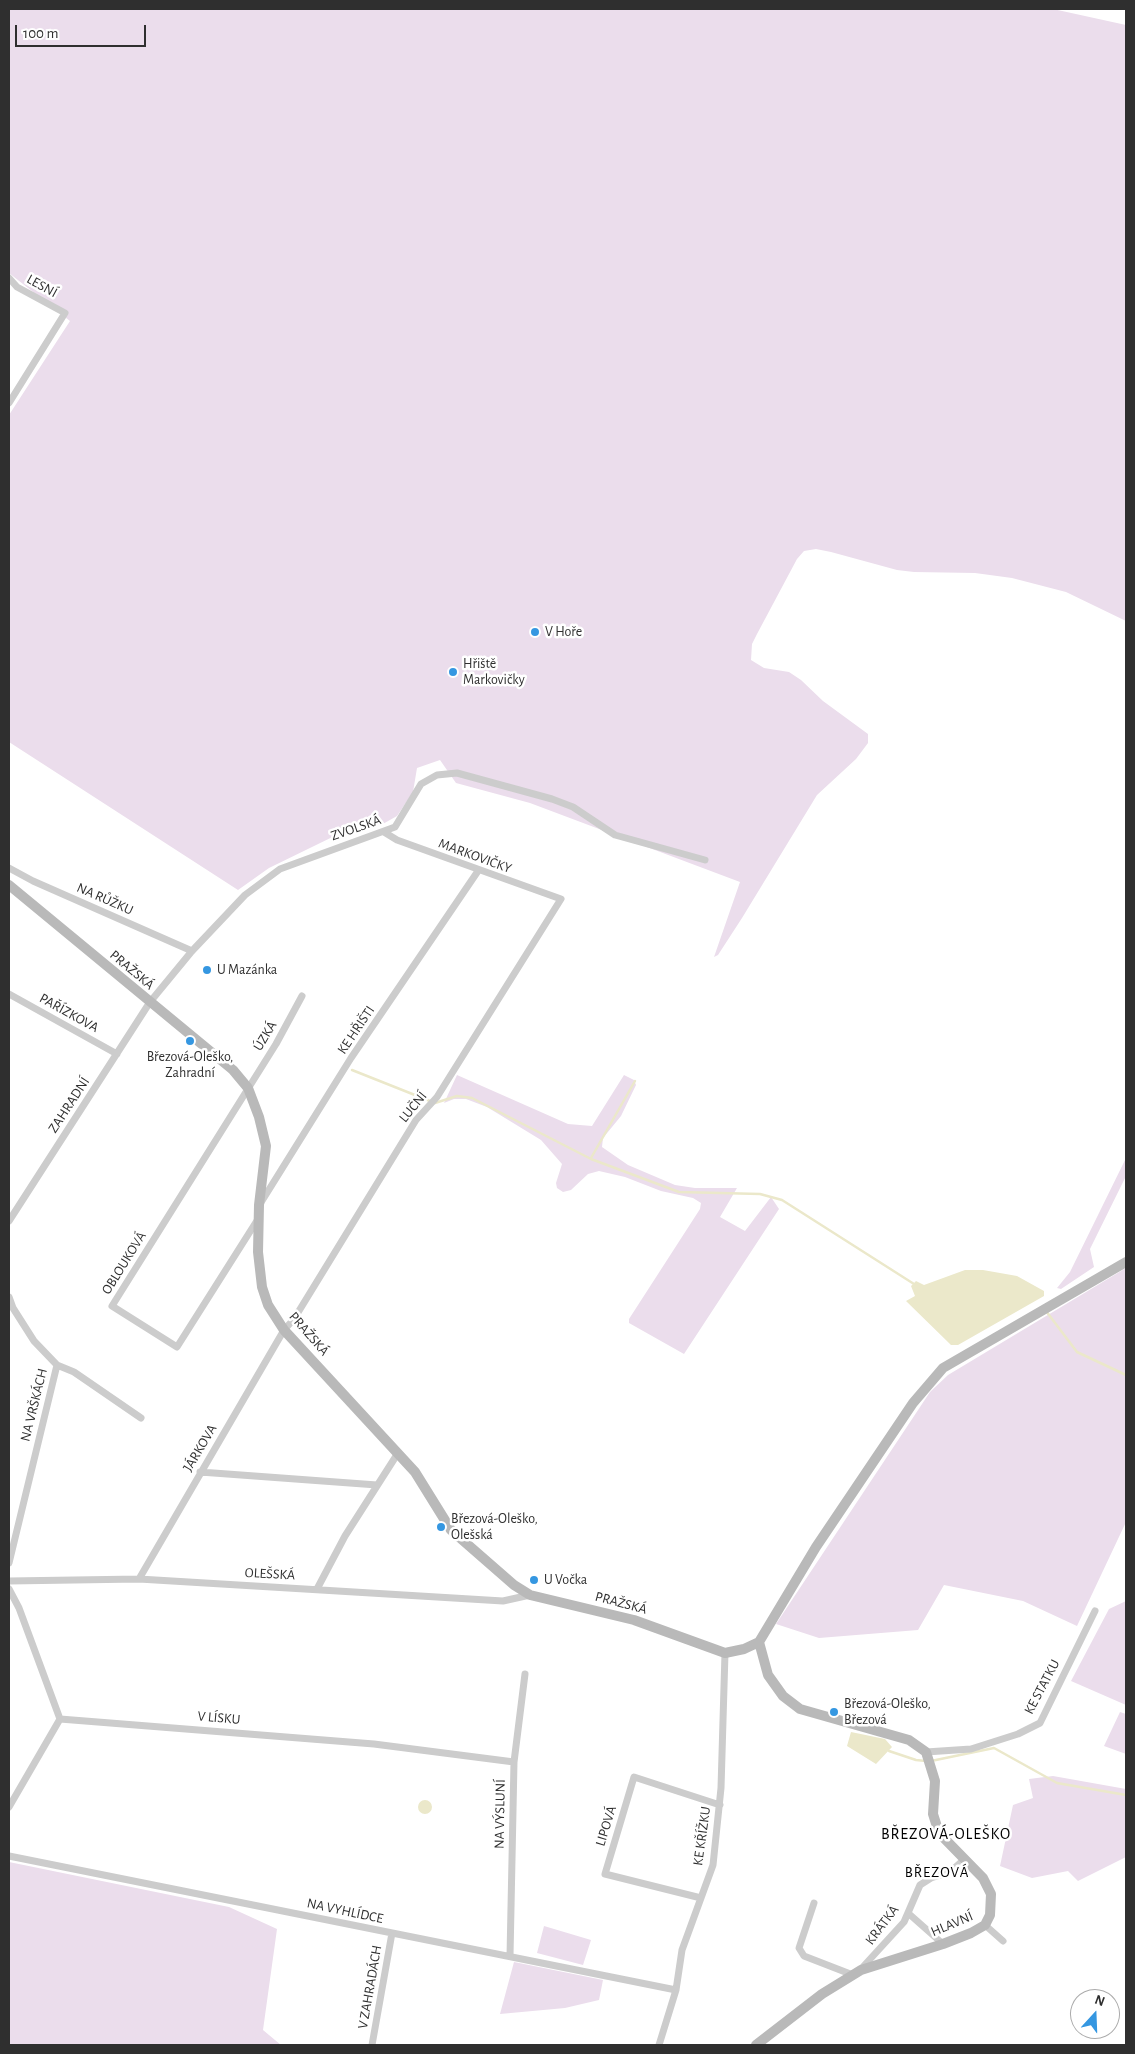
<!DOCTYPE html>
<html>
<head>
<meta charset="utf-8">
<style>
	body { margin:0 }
	#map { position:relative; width:1135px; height:2054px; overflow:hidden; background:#fff; font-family:"Alegreya Sans",sans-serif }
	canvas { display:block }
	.frame { position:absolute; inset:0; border:10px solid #2f2f2f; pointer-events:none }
	.north { position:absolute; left:1070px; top:1989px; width:50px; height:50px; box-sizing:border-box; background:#fff; border:1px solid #acacac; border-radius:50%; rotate:20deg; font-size:14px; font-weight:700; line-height:20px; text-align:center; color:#2f2f2f }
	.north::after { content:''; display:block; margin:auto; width:18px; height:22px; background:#3597e1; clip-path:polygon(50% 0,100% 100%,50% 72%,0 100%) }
	.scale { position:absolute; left:15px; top:25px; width:131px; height:22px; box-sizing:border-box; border:2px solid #2f2f2f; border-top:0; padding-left:6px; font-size:15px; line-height:18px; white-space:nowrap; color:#2f2f2f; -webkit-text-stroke:4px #fff; paint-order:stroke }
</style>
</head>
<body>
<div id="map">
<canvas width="1135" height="2054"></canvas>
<div class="frame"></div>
<div class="north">N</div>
<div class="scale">100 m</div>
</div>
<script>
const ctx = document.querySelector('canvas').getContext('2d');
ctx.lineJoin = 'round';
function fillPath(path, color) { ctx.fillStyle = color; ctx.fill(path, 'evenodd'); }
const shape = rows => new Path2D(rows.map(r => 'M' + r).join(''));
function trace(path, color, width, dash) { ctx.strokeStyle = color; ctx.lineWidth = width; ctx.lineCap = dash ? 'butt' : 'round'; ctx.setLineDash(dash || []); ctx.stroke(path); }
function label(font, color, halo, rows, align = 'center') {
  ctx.font = font + ' "Alegreya Sans",sans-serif'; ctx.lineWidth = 5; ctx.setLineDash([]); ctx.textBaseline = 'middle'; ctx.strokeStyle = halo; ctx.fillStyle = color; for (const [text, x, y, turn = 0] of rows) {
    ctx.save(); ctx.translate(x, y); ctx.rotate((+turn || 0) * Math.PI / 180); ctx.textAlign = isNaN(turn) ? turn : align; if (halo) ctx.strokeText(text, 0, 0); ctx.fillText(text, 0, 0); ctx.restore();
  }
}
fillPath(shape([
	[9,9,1053,9,1126,25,1126,621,1066,592,1012,578,975,573,914,572,897,570,831,552,816,549,804,551,797,559,757,634,752,644,751,660,764,668,789,672,801,680,823,701,868,734,868,743,856,759,817,795,742,918,718,955,714,957,740,882,530,803,456,783,440,760,417,768,413,792,397,816,381,825,355,826,269,868,238,890,9,742,9,415,70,321,9,273],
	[457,1075,568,1124,592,1126,624,1075,634,1080,636,1085,621,1116,603,1138,602,1147,628,1165,675,1185,695,1188,737,1188,720,1217,745,1231,771,1197,779,1209,684,1354,629,1323,629,1319,700,1209,701,1203,693,1198,661,1191,625,1177,599,1171,588,1174,571,1190,563,1192,557,1188,556,1183,562,1164,541,1140,487,1107,466,1099,454,1099,444,1103],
	[1126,1158,1126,1176,1090,1249,1094,1267,1061,1289,1057,1288,1070,1272],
	[1126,1268,1126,1522,1077,1626,1023,1601,944,1585,918,1630,819,1638,776,1624,930,1392,948,1375],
	[1126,1601,1126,1705,1071,1681,1109,1609],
	[1120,1712,1126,1714,1126,1754,1104,1746],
	[1053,1776,1126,1789,1126,1857,1078,1881,1068,1871,1032,1878,1000,1866,1013,1805,1033,1798,1029,1779],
	[9,1862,229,1907,277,1929,263,2030,281,2045,9,2045],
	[544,1926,591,1940,583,1965,537,1953],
	[514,1962,603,1980,599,2000,565,2008,500,2014]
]), '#ebddec');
fillPath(shape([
	[965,1270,983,1270,1017,1276,1044,1291,1044,1296,958,1345,951,1345,906,1301,915,1296,911,1286,916,1281,924,1285],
	[851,1732,885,1739,892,1747,876,1764,847,1746],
	'418 1807a7 7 0 1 1 14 0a7 7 0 1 1-14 0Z'
]), '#ebe8ca');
trace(shape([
	[352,1070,435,1103,457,1096,472,1098,591,1159,679,1192,760,1194,782,1200,914,1284],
	[591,1158,635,1081],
	[1046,1311,1077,1352,1126,1375],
	[889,1751,916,1760,926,1761],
	[931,1761,994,1748,1057,1783,1126,1795]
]), '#ebe8ca', 2.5);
trace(shape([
	[9,278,17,287,65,313,9,403],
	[9,868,33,881,192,951],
	[9,994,117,1054],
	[260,1204,351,1058,478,871],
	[258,1219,177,1347,112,1306,276,1044,302,996],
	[9,1221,150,1002,192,951,245,895,280,869,395,827,421,784,437,775,457,773,552,799,573,807,615,835,705,860],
	[9,1297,13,1308,34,1341,57,1365,9,1563],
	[57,1365,74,1372,141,1418],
	[200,1472,377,1485],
	[139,1579,284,1330,294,1319,416,1120,437,1097,561,899,397,840,384,832],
	[9,1581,139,1579,503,1601,530,1595],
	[9,1589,19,1608,60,1719],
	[317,1589,345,1536,398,1453],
	[60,1719,374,1744,514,1762],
	[926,1752,971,1749,1018,1734,1040,1723,1095,1611],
	[9,1807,60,1719],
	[9,1856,676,1990],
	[701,1898,605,1874,634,1777,720,1805],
	[814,1903,799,1948,804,1956,853,1975],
	[908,1913,943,1944],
	[985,1925,1003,1941],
	[510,1956,514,1762,525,1674],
	[861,1969,904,1922,920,1885,931,1878,950,1872,965,1859],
	[372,2045,392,1933],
	[659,2045,676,1990,682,1950,713,1865,721,1788,725,1653]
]), '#ccc', 7);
trace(shape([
	[9,885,233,1070,248,1088,259,1117,266,1146,259,1205,258,1252,262,1287,268,1305,284,1330,415,1472,451,1530,514,1585,530,1595,634,1620,725,1653,744,1649,759,1642],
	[759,1642,816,1547,913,1403,943,1368,1126,1262],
	[756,2045,822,1994,861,1970,943,1944,971,1933,985,1925,990,1915,991,1894,983,1878,939,1833,933,1814,935,1781,926,1752,909,1740,800,1709,783,1696,768,1675,759,1642]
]), '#b9b9b9', 10);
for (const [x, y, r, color] of [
	[535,632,5,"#3597e1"],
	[453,672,5,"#3597e1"],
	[207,970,5,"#3597e1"],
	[190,1041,5,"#3597e1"],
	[441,1527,5,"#3597e1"],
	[534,1580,5,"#3597e1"],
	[834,1712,5,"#3597e1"]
]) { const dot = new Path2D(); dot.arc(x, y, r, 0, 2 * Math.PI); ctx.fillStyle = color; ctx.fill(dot); trace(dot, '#fff', 2); }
label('14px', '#2f2f2f', '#fff', [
	["LESNÍ",42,286,29],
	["ZVOLSKÁ",356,828,-19],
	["MARKOVIČKY",475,856,20],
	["NA RŮŽKU",105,899,24],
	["PRAŽSKÁ",132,970,40],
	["PAŘÍZKOVA",69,1013,29],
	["KE HŘIŠTI",356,1030,-56],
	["ÚZKÁ",265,1036,-59],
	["ZAHRADNÍ",69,1105,-57],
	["LUČNÍ",413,1107,-51],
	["OBLOUKOVÁ",124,1263,-58],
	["PRAŽSKÁ",309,1334,49],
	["NA VRŠKÁCH",34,1405,-76],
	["JÁRKOVA",200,1448,-59],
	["OLEŠSKÁ",270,1574,3],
	["PRAŽSKÁ",621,1603,15],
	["KE STATKU",1042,1687,-62],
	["V LÍSKU",219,1718,5],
	["NA VÝSLUNÍ",500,1814,-89],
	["LIPOVÁ",606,1826,-73],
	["KE KŘÍŽKU",702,1836,-82],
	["NA VYHLÍDCE",345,1911,12],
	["HLAVNÍ",952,1924,-23],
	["KRÁTKÁ",882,1925,-53],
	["V ZAHRADÁCH",370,1987,-80]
]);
label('14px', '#2f2f2f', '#fff', [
	["V Hoře",545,632],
	["Hřiště",463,664],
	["Markovičky",463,680],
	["U Mazánka",217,970],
	["Březová-Oleško,",190,1057,"center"],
	["Zahradní",190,1073,"center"],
	["Březová-Oleško,",451,1519],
	["Olešská",451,1535],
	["U Vočka",544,1580],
	["Březová-Oleško,",844,1704],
	["Březová",844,1720]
], 'left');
ctx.letterSpacing = '1px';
label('15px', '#000', '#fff', [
	["BŘEZOVÁ",937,1872]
]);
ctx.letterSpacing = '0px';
ctx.letterSpacing = '1px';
label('16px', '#000', '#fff', [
	["BŘEZOVÁ-OLEŠKO",946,1834]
]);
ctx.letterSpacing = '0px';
</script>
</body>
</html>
